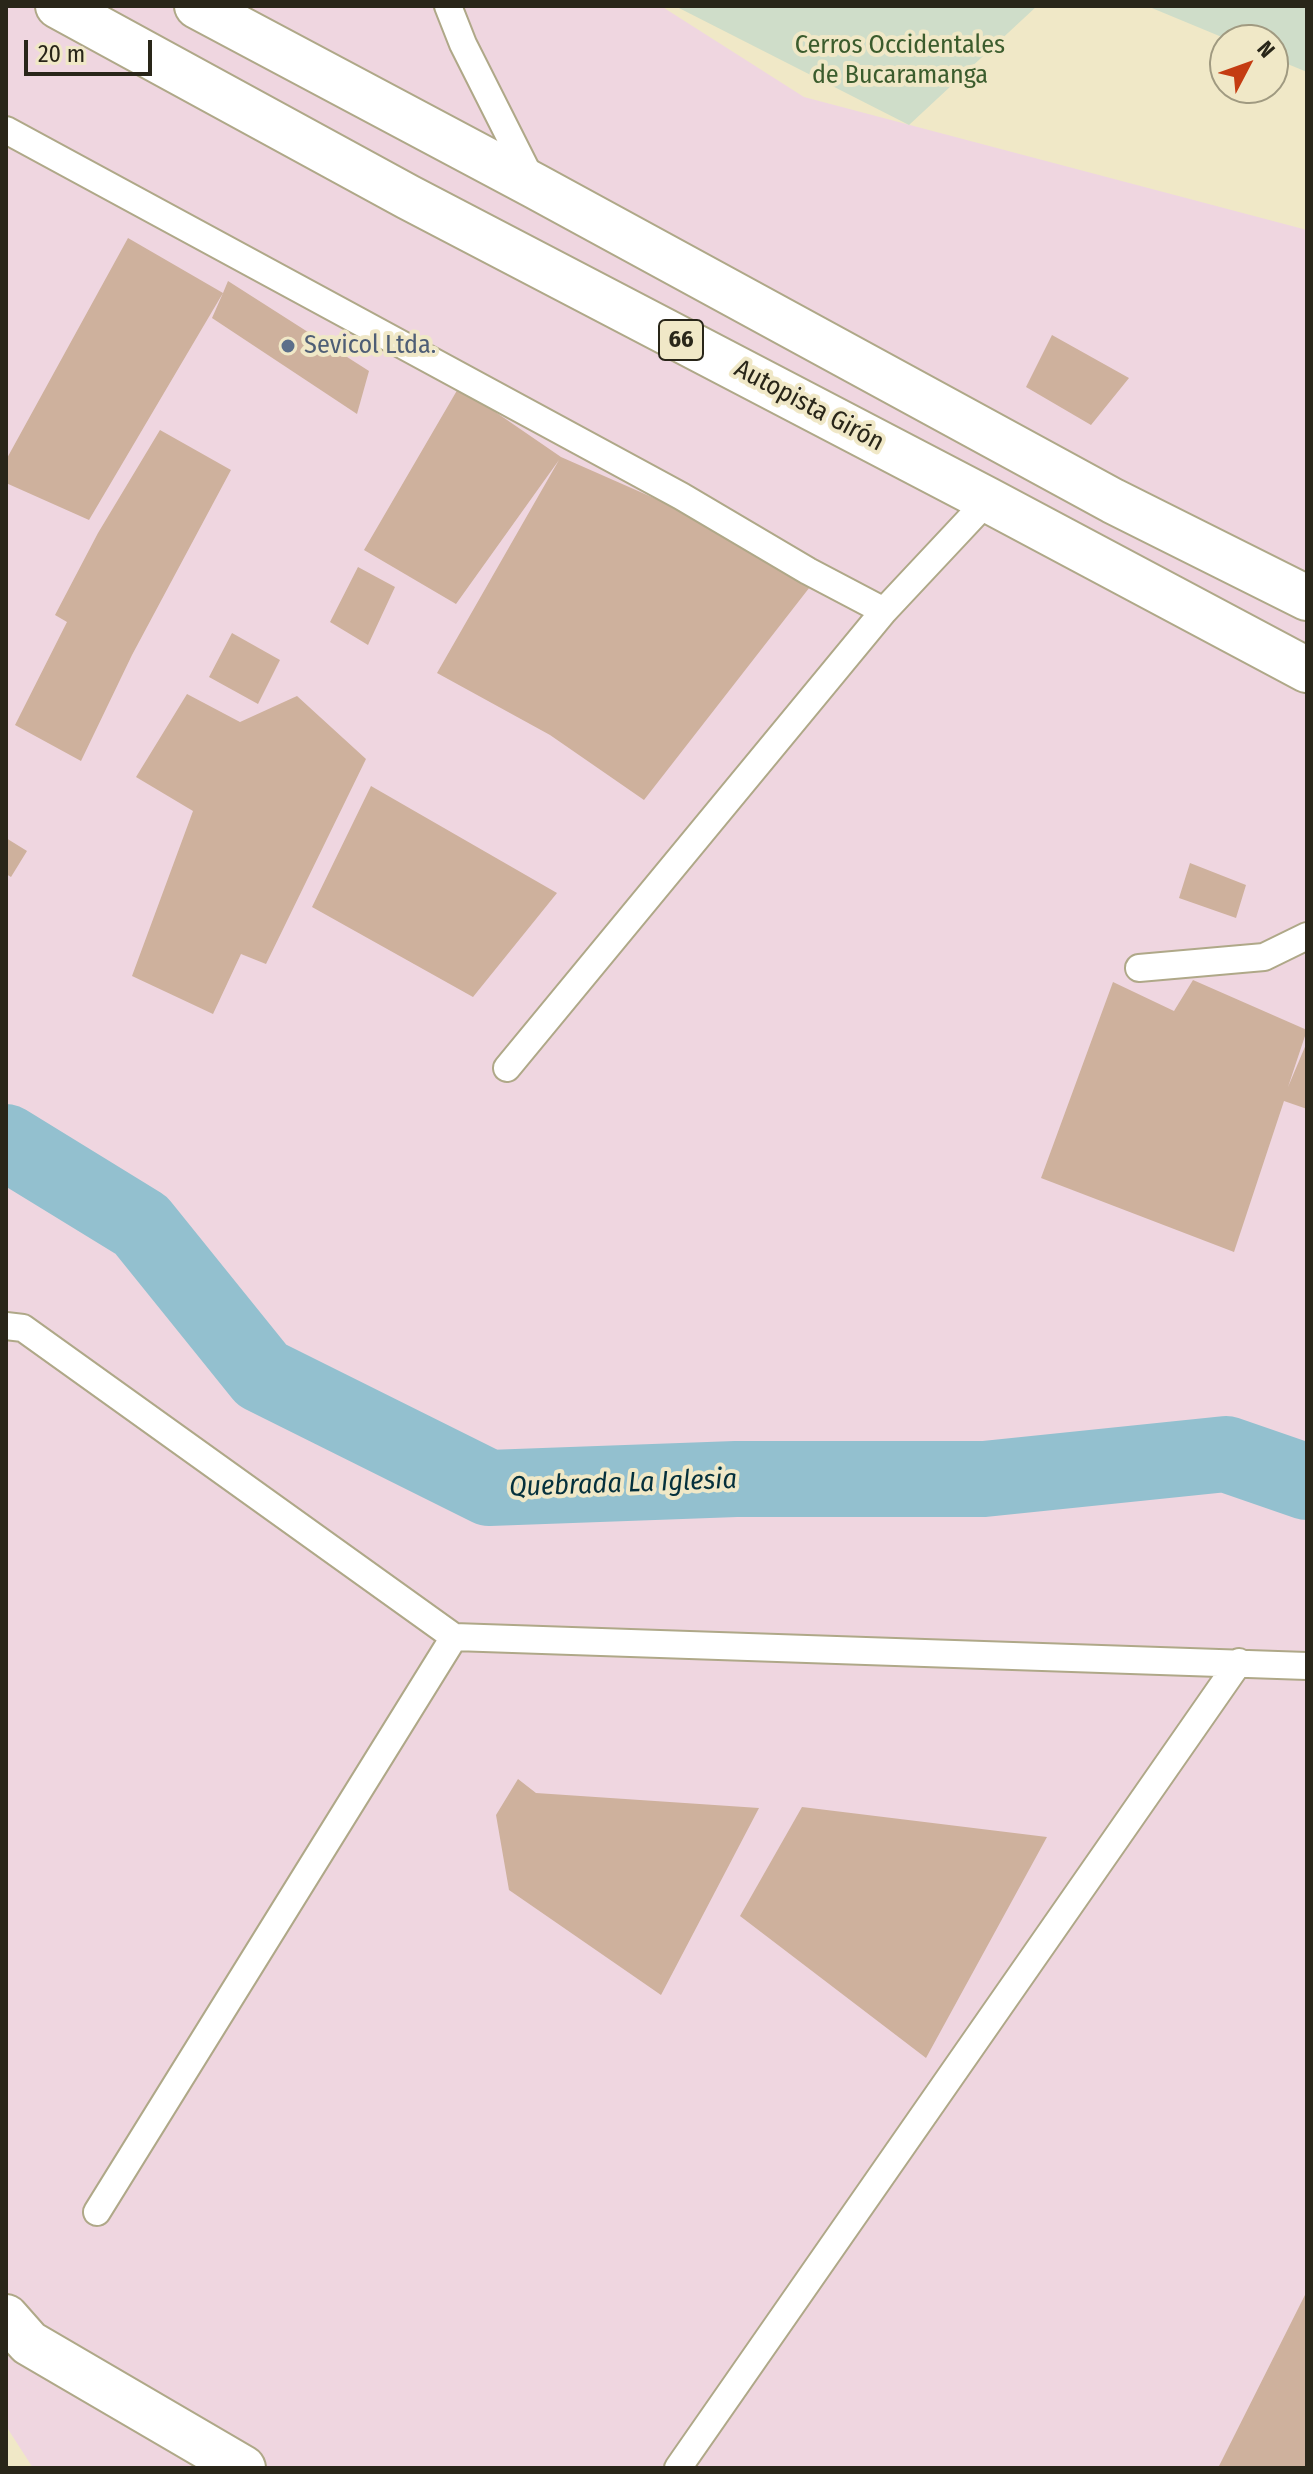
<!DOCTYPE html>
<html>
<head>
<meta charset="utf-8">
<style>
	body { margin:0 }
	#map { position:relative; width:1313px; height:2474px; overflow:hidden; background:#f0e8c7; font-family:"Fira Sans Condensed",sans-serif }
	canvas { display:block }
	.frame { position:absolute; inset:0; border:8px solid #292619; pointer-events:none }
	.north { position:absolute; left:1209px; top:24px; width:80px; height:80px; box-sizing:border-box; background:#f0e8c7; border:2px solid #a09a81; border-radius:50%; rotate:49deg; font-size:22px; font-weight:700; line-height:32px; text-align:center; color:#292619 }
	.north::after { content:''; display:block; margin:auto; width:28px; height:36px; background:#c43c12; clip-path:polygon(50% 0,100% 100%,50% 72%,0 100%) }
	.scale { position:absolute; left:24px; top:40px; width:128px; height:36px; box-sizing:border-box; border:4px solid #292619; border-top:0; padding-left:10px; font-size:24px; line-height:28px; white-space:nowrap; color:#292619; -webkit-text-stroke:6px #f0e8c7; paint-order:stroke }
</style>
</head>
<body>
<div id="map">
<canvas width="1313" height="2474"></canvas>
<div class="frame"></div>
<div class="north">N</div>
<div class="scale">20 m</div>
</div>
<script>
const ctx = document.querySelector('canvas').getContext('2d');
ctx.lineJoin = 'round';
function fillPath(path, color) { ctx.fillStyle = color; ctx.fill(path, 'evenodd'); }
const shape = rows => new Path2D(rows.map(r => 'M' + r).join(''));
function trace(path, color, width, dash) { ctx.strokeStyle = color; ctx.lineWidth = width; ctx.lineCap = dash ? 'butt' : 'round'; ctx.setLineDash(dash || []); ctx.stroke(path); }
function label(font, color, halo, rows, align = 'center') {
  ctx.font = font + ' "Fira Sans Condensed",sans-serif'; ctx.lineWidth = 8; ctx.setLineDash([]); ctx.textBaseline = 'middle'; ctx.strokeStyle = halo; ctx.fillStyle = color; for (const [text, x, y, turn = 0] of rows) {
    ctx.save(); ctx.translate(x, y); ctx.rotate((+turn || 0) * Math.PI / 180); ctx.textAlign = isNaN(turn) ? turn : align; if (halo) ctx.strokeText(text, 0, 0); ctx.fillText(text, 0, 0); ctx.restore();
  }
}
fillPath(shape([
	[6,6,661,6,804,97,1307,230,1307,2468,33,2468,6,2426]
]), '#efd6e0');
fillPath(shape([
	[675,6,1037,6,909,125],
	[1147,6,1307,6,1307,72,1273,58,1273,40,1229,40]
]), '#cfddc9');
trace(shape([
	[6,1142,141,1225,262,1375,489,1488,736,1479,984,1479,1226,1454,1307,1482]
]), '#93c0cf', 76);
fillPath(shape([
	[128,238,223,293,228,281,369,371,357,414,212,318,223,293,89,520,6,483,6,460],
	[1052,335,1129,378,1091,425,1026,387],
	[459,387,561,457,688,513,813,583,644,800,550,735,437,673,559,460,456,604,364,550],
	[160,430,231,470,132,655,81,761,15,725,67,622,55,615,98,533],
	[358,567,395,587,368,645,330,622],
	[232,633,280,660,258,704,209,677],
	[187,694,240,722,297,696,366,759,266,964,241,954,213,1014,132,976,193,811,136,777],
	[371,786,557,893,473,997,312,907],
	[6,838,27,851,11,877,6,874],
	[1190,863,1246,885,1236,918,1179,898],
	[1193,980,1307,1030,1288,1087,1307,1042,1307,1109,1284,1101,1234,1252,1041,1178,1113,982,1174,1011],
	[518,1779,536,1793,759,1808,661,1995,509,1890,496,1815],
	[802,1807,1047,1837,926,2058,740,1916],
	[1307,2291,1307,2468,1218,2468]
]), '#ceb19d');
const lane = shape([
	[448,6,463,44,533,183],
	[6,130,681,496,808,571,884,611],
	[1139,968,1264,957,1307,936],
	[507,1068,884,611,988,500],
	[6,1326,23,1328,454,1637,1307,1666],
	[97,2212,454,1637],
	[678,2468,1239,1662]
]);
const street = shape([
	[6,2317,29,2343,243,2468]
]);
const highway = shape([
	[58,6,408,197,988,500,1307,670],
	[197,6,535,186,1113,501,1307,598]
]);
trace(lane, '#afa888', 30);
trace(street, '#afa888', 48);
trace(highway, '#afa888', 48);
trace(lane, '#fff', 26);
trace(street, '#fff', 44);
trace(highway, '#fff', 44);
for (const [x, y, r, color] of [
	[288,346,8,"#5c6f8a"]
]) { const dot = new Path2D(); dot.arc(x, y, r, 0, 2 * Math.PI); ctx.fillStyle = color; ctx.fill(dot); trace(dot, '#f0e8c7', 3); }
for (const [x, y, w] of [
	[681,340,44]
]) { const box = new Path2D(); box.roundRect(x - w / 2, y - 20, w, 40, 6); ctx.fillStyle = '#f0e8c7'; ctx.fill(box); trace(box, '#292619', 2); }
label('bold 24px', '#292619', null, [
	["66",681,340]
]);
label('26px', '#3b5c2d', '#f0e8c7', [
	["Cerros Occidentales",900,46],
	["de Bucaramanga",900,76]
]);
label('26px', '#4e5e75', '#f0e8c7', [
	["Sevicol Ltda.",304,346]
], 'left');
label('26px', '#292619', '#f0e8c7', [
	["Autopista Girón",809,406,28]
]);
label('italic 28px', '#04303c', '#f0e8c7', [
	["Quebrada La Iglesia",623,1484,-2]
]);
</script>
</body>
</html>
